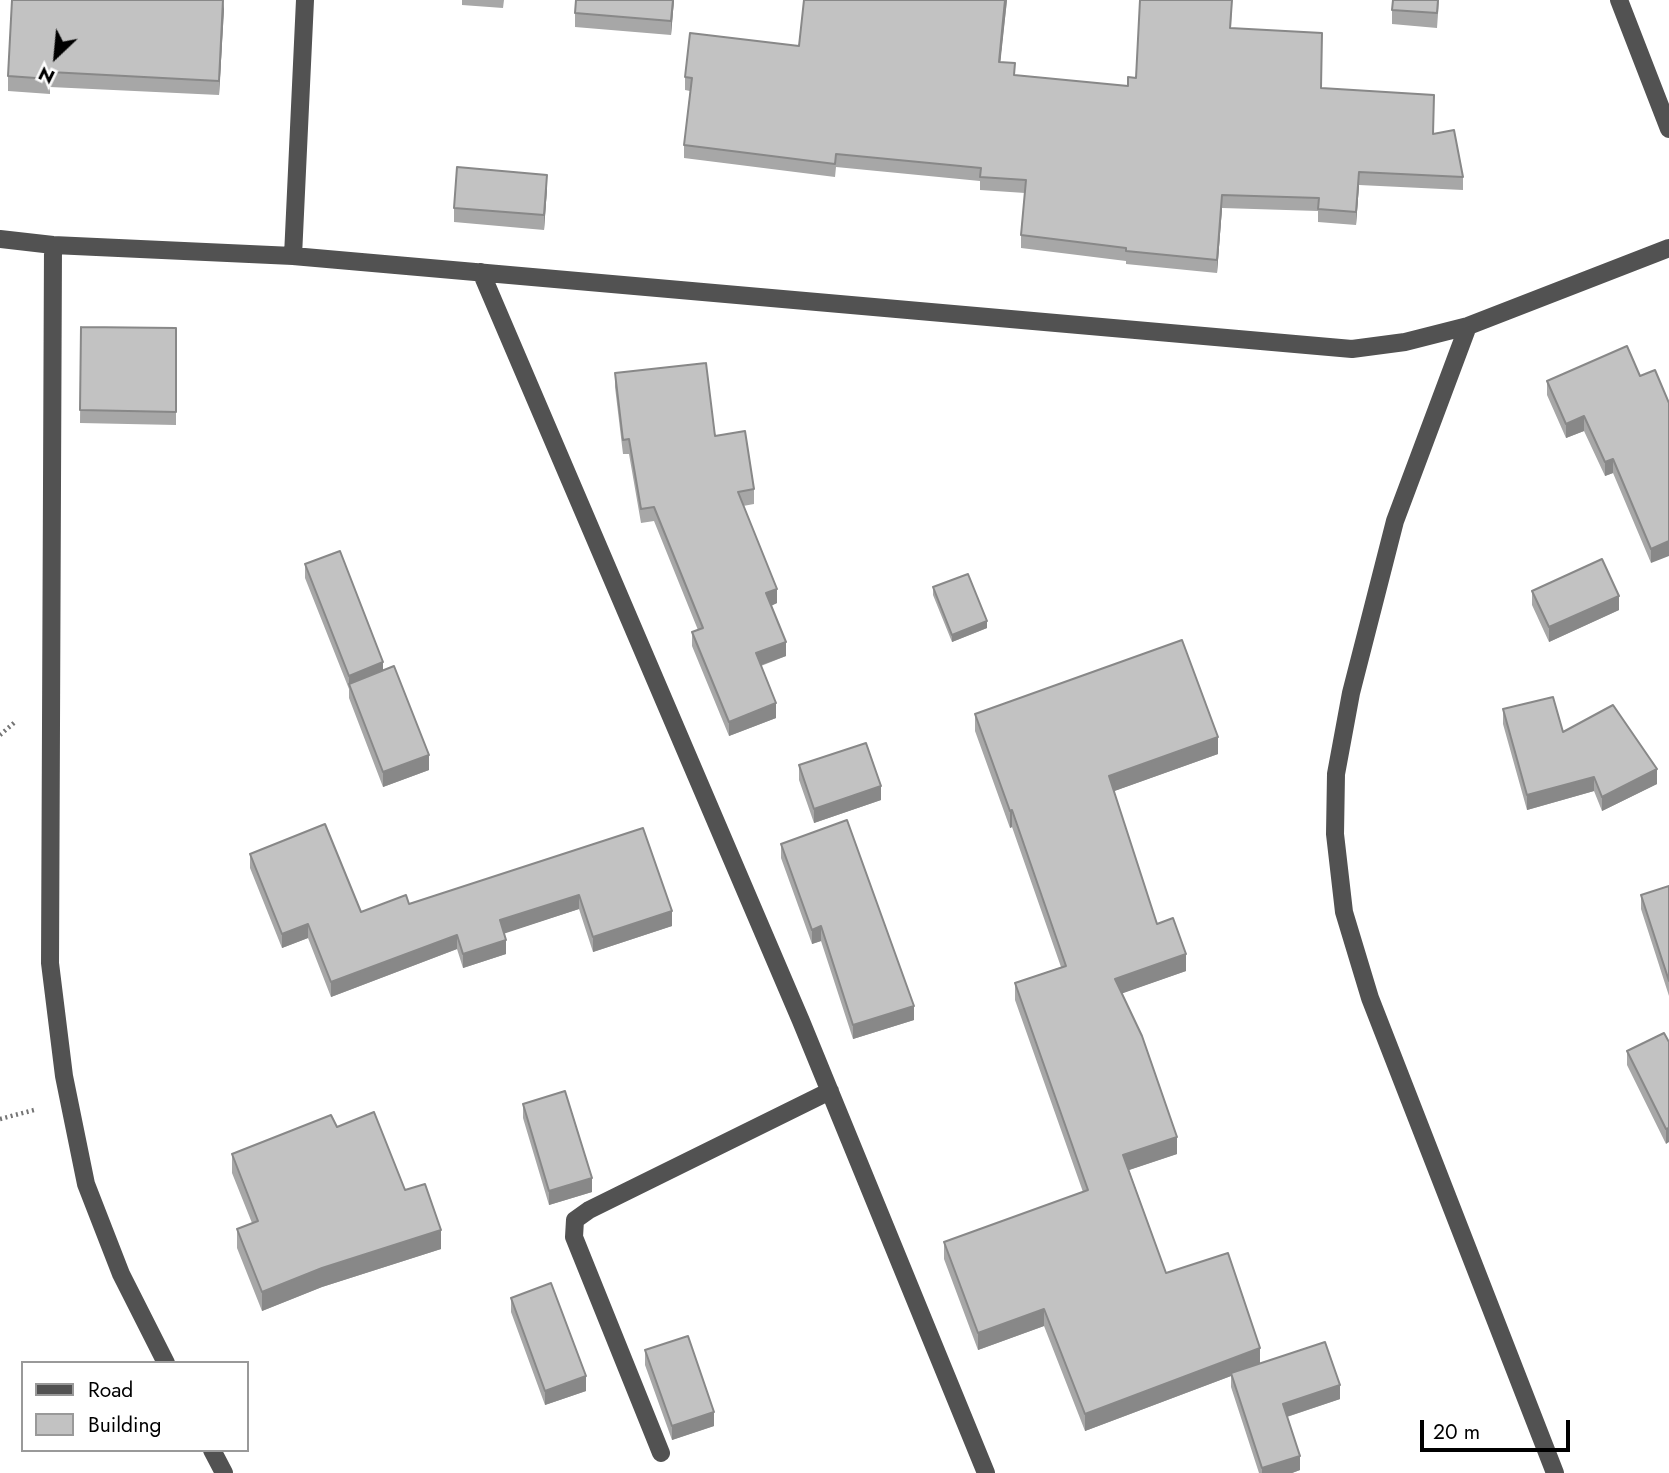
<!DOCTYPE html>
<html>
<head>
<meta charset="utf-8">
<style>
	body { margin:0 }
	#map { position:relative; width:1669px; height:1473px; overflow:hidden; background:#fff; font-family:Jost,sans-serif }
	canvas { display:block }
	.legend { position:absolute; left:21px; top:1361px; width:228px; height:91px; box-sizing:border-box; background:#fff; border:2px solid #999; margin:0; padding:9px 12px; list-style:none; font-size:21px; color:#000 }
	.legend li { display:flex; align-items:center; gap:14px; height:35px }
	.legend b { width:35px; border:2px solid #999 }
	.north { position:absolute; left:21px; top:21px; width:70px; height:70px; -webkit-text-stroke:5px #fff; paint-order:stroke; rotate:206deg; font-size:19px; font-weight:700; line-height:28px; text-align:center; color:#000 }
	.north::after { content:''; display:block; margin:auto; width:24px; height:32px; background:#000; clip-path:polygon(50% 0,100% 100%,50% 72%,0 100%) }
	.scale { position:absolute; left:1420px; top:1420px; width:150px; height:32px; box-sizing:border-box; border:4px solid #000; border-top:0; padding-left:9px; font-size:21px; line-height:24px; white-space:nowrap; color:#000; -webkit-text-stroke:5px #fff; paint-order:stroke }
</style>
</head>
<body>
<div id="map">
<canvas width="1669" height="1473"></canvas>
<ul class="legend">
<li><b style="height:9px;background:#525252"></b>Road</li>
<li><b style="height:19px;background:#c2c2c2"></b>Building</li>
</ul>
<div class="north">N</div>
<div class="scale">20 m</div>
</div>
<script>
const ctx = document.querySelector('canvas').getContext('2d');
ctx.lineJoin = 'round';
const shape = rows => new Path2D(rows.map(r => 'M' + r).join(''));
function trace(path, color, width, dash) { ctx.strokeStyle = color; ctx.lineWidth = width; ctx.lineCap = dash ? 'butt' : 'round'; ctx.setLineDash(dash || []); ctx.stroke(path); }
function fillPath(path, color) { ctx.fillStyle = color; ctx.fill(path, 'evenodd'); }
trace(shape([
	[0,735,15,722],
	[0,1119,34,1110]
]), '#747474', 4.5, [2, 3.5]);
trace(shape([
	[1619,0,1669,129],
	[0,239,53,245,293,256,1352,349,1405,342,1468,326,1669,248],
	[53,245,50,963,64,1076,86,1184,121,1274,166,1363],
	[293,256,305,0],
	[481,272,801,1021,986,1473],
	[1468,326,1395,521,1351,693,1336,774,1335,834,1344,912,1370,998,1555,1473],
	[212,1450,224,1473],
	[661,1453,574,1237,575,1220,589,1210,830,1091]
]), '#525252', 18);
fillPath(shape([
	[462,0,504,0,503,8,462,5],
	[674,0,671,35,575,27,575,13],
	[804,0,1007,0,1000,62,1015,76,1128,86,1136,78,1140,0,1232,0,1231,28,1321,88,1434,134,1463,177,1463,190,1359,185,1356,225,1318,222,1318,211,1222,208,1217,273,1126,264,1126,261,1021,248,1021,235,1025,193,980,190,980,181,836,167,835,177,684,158,684,145,690,91,685,90,685,77,799,46],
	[1439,0,1437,28,1392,24,1392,10],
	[224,9,219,95,50,87,50,94,8,91,8,76],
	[547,189,544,230,454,222,454,208],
	[81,327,176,328,176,425,80,423],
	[1655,370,1651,563,1613,473,1605,476,1584,431,1566,438,1547,395,1547,381,1640,376],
	[615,373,715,436,754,489,754,504,743,506,777,603,771,606,786,656,761,666,776,718,729,736,692,646,692,632,698,630,654,521,641,523,629,454,623,454,615,387],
	[305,564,383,670,429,770,383,787,349,698,349,689,305,578],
	[933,587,987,628,952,642,933,595],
	[1532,591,1619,610,1549,642,1532,605],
	[1503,709,1563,732,1657,784,1602,811,1594,791,1527,810,1503,724],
	[975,714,1218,754,1114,791,1157,924,1186,971,1122,993,1177,1154,1129,1170,1166,1273,1260,1363,1340,1399,1287,1417,1300,1470,1292,1473,1259,1473,1231,1387,1231,1376,1085,1431,1044,1326,978,1350,944,1259,944,1242,1083,1192,1015,1000,1015,983,1061,967,1012,827,1010,828,975,731],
	[799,765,881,800,814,823,799,780],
	[643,828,672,926,593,952,579,909,504,933,506,954,463,968,457,949,331,997,308,938,282,948,250,868,250,854,361,912,409,904],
	[781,844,914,1020,853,1039,821,941,812,944,781,858],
	[1669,886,1669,996,1641,909,1641,895],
	[1669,1042,1666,1144,1627,1065,1627,1051],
	[523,1104,592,1192,549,1205,523,1118],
	[337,1127,405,1190,441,1249,322,1287,262,1311,237,1248,237,1229,252,1223,232,1173,232,1154],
	[511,1298,586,1391,545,1405,511,1312],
	[645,1350,714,1426,672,1440,645,1365]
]), '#a7a7a7');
fillPath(shape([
	[223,0,224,9,219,95,219,81],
	[673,0,674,0,671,35,671,21],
	[1005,0,1007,0,999,75,999,62],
	[1359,172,1359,185,1356,225,1356,212],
	[547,175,547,189,544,230,544,215],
	[1222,195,1222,208,1217,273,1217,260],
	[1584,416,1584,431,1566,438,1566,424],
	[1613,459,1613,473,1605,476,1605,462],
	[1669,541,1669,556,1651,563,1651,549],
	[777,589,777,603,766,608,766,593],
	[1619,596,1619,610,1549,642,1549,627],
	[987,621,987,628,952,642,952,635],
	[786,642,786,656,756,667,756,653],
	[383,662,383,677,349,685,349,676],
	[776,703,776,718,729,736,729,722],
	[1218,737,1218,754,1109,793,1109,776],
	[429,755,429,770,383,787,383,772],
	[1657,769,1657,784,1602,811,1602,797],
	[1594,777,1594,791,1527,810,1527,795],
	[881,786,881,800,814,823,814,809],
	[1012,810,1012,827,1010,828,1010,811],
	[579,895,579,909,500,935,500,920],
	[672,911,672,926,593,952,593,937],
	[308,924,308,938,282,948,282,934],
	[821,926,821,941,812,944,812,930],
	[457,935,457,949,331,997,331,982],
	[506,940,506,954,463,968,463,954],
	[1186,954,1186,971,1115,996,1115,979],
	[914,1006,914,1020,853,1039,853,1025],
	[1669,1128,1669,1142,1666,1144,1666,1129],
	[1177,1137,1177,1154,1123,1172,1123,1155],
	[592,1178,592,1192,549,1205,549,1191],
	[441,1230,441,1249,322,1287,262,1311,262,1292,322,1268],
	[1044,1309,1044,1326,978,1350,978,1333],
	[1260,1348,1260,1365,1231,1373,1231,1376,1085,1431,1085,1414],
	[586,1376,586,1391,545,1405,545,1391],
	[1340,1385,1340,1399,1283,1418,1283,1404],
	[714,1412,714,1426,672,1440,672,1426],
	[1300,1456,1300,1470,1292,1473,1262,1473,1262,1468]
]), '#888');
const building = shape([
	[12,0,223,0,219,81,50,72,50,79,8,76,12,0],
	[576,0,673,0,671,21,575,13,576,0],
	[804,0,1005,0,999,62,1015,63,1014,75,1128,86,1128,77,1136,78,1140,0,1232,0,1230,28,1322,33,1321,88,1434,95,1433,134,1454,130,1463,177,1359,172,1356,212,1318,209,1319,198,1222,195,1217,260,1126,251,1126,248,1021,235,1026,180,980,177,981,168,836,154,835,164,684,145,692,78,685,77,690,33,799,46,804,0],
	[1393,0,1438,0,1437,13,1392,10,1393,0],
	[457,167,547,175,544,215,454,208,457,167],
	[81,327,176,328,176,412,80,410,81,327],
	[1627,346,1640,376,1655,370,1669,403,1669,541,1651,549,1613,459,1605,462,1584,416,1566,424,1547,381,1627,346],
	[706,363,715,436,745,431,754,489,738,492,777,589,766,593,786,642,756,653,776,703,729,722,692,632,703,628,654,507,641,509,629,439,623,440,615,373,706,363],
	[340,551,383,662,349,676,305,564,340,551],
	[1602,559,1619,596,1549,627,1532,591,1602,559],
	[968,574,987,621,952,635,933,587,968,574],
	[1182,640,1218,737,1109,776,1157,924,1173,918,1186,954,1115,979,1142,1036,1177,1137,1123,1155,1166,1273,1228,1253,1260,1348,1085,1414,1044,1309,978,1333,944,1242,1088,1190,1015,983,1066,966,1012,810,1010,811,975,714,1182,640],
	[394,666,429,755,383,772,349,684,394,666],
	[1553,697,1563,732,1613,705,1657,769,1602,797,1594,777,1527,795,1503,709,1553,697],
	[866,743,881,786,814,809,799,765,866,743],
	[847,820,914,1006,853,1025,821,926,812,930,781,844,847,820],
	[325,824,361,912,406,895,409,904,643,828,672,911,593,937,579,895,500,920,506,940,463,954,457,935,331,982,308,924,282,934,250,854,325,824],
	[1669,886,1669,981,1641,895,1669,886],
	[1664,1033,1669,1042,1669,1128,1666,1129,1627,1051,1664,1033],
	[565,1091,592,1178,549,1191,523,1104,565,1091],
	[374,1112,405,1190,425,1184,441,1230,322,1268,262,1292,237,1229,258,1221,232,1154,331,1115,337,1127,374,1112],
	[551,1283,586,1376,545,1391,511,1298,551,1283],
	[688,1336,714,1412,672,1426,645,1350,688,1336],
	[1325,1342,1340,1385,1283,1404,1300,1456,1262,1468,1231,1373,1325,1342]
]);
fillPath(building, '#c2c2c2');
trace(building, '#888', 2);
</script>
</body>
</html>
